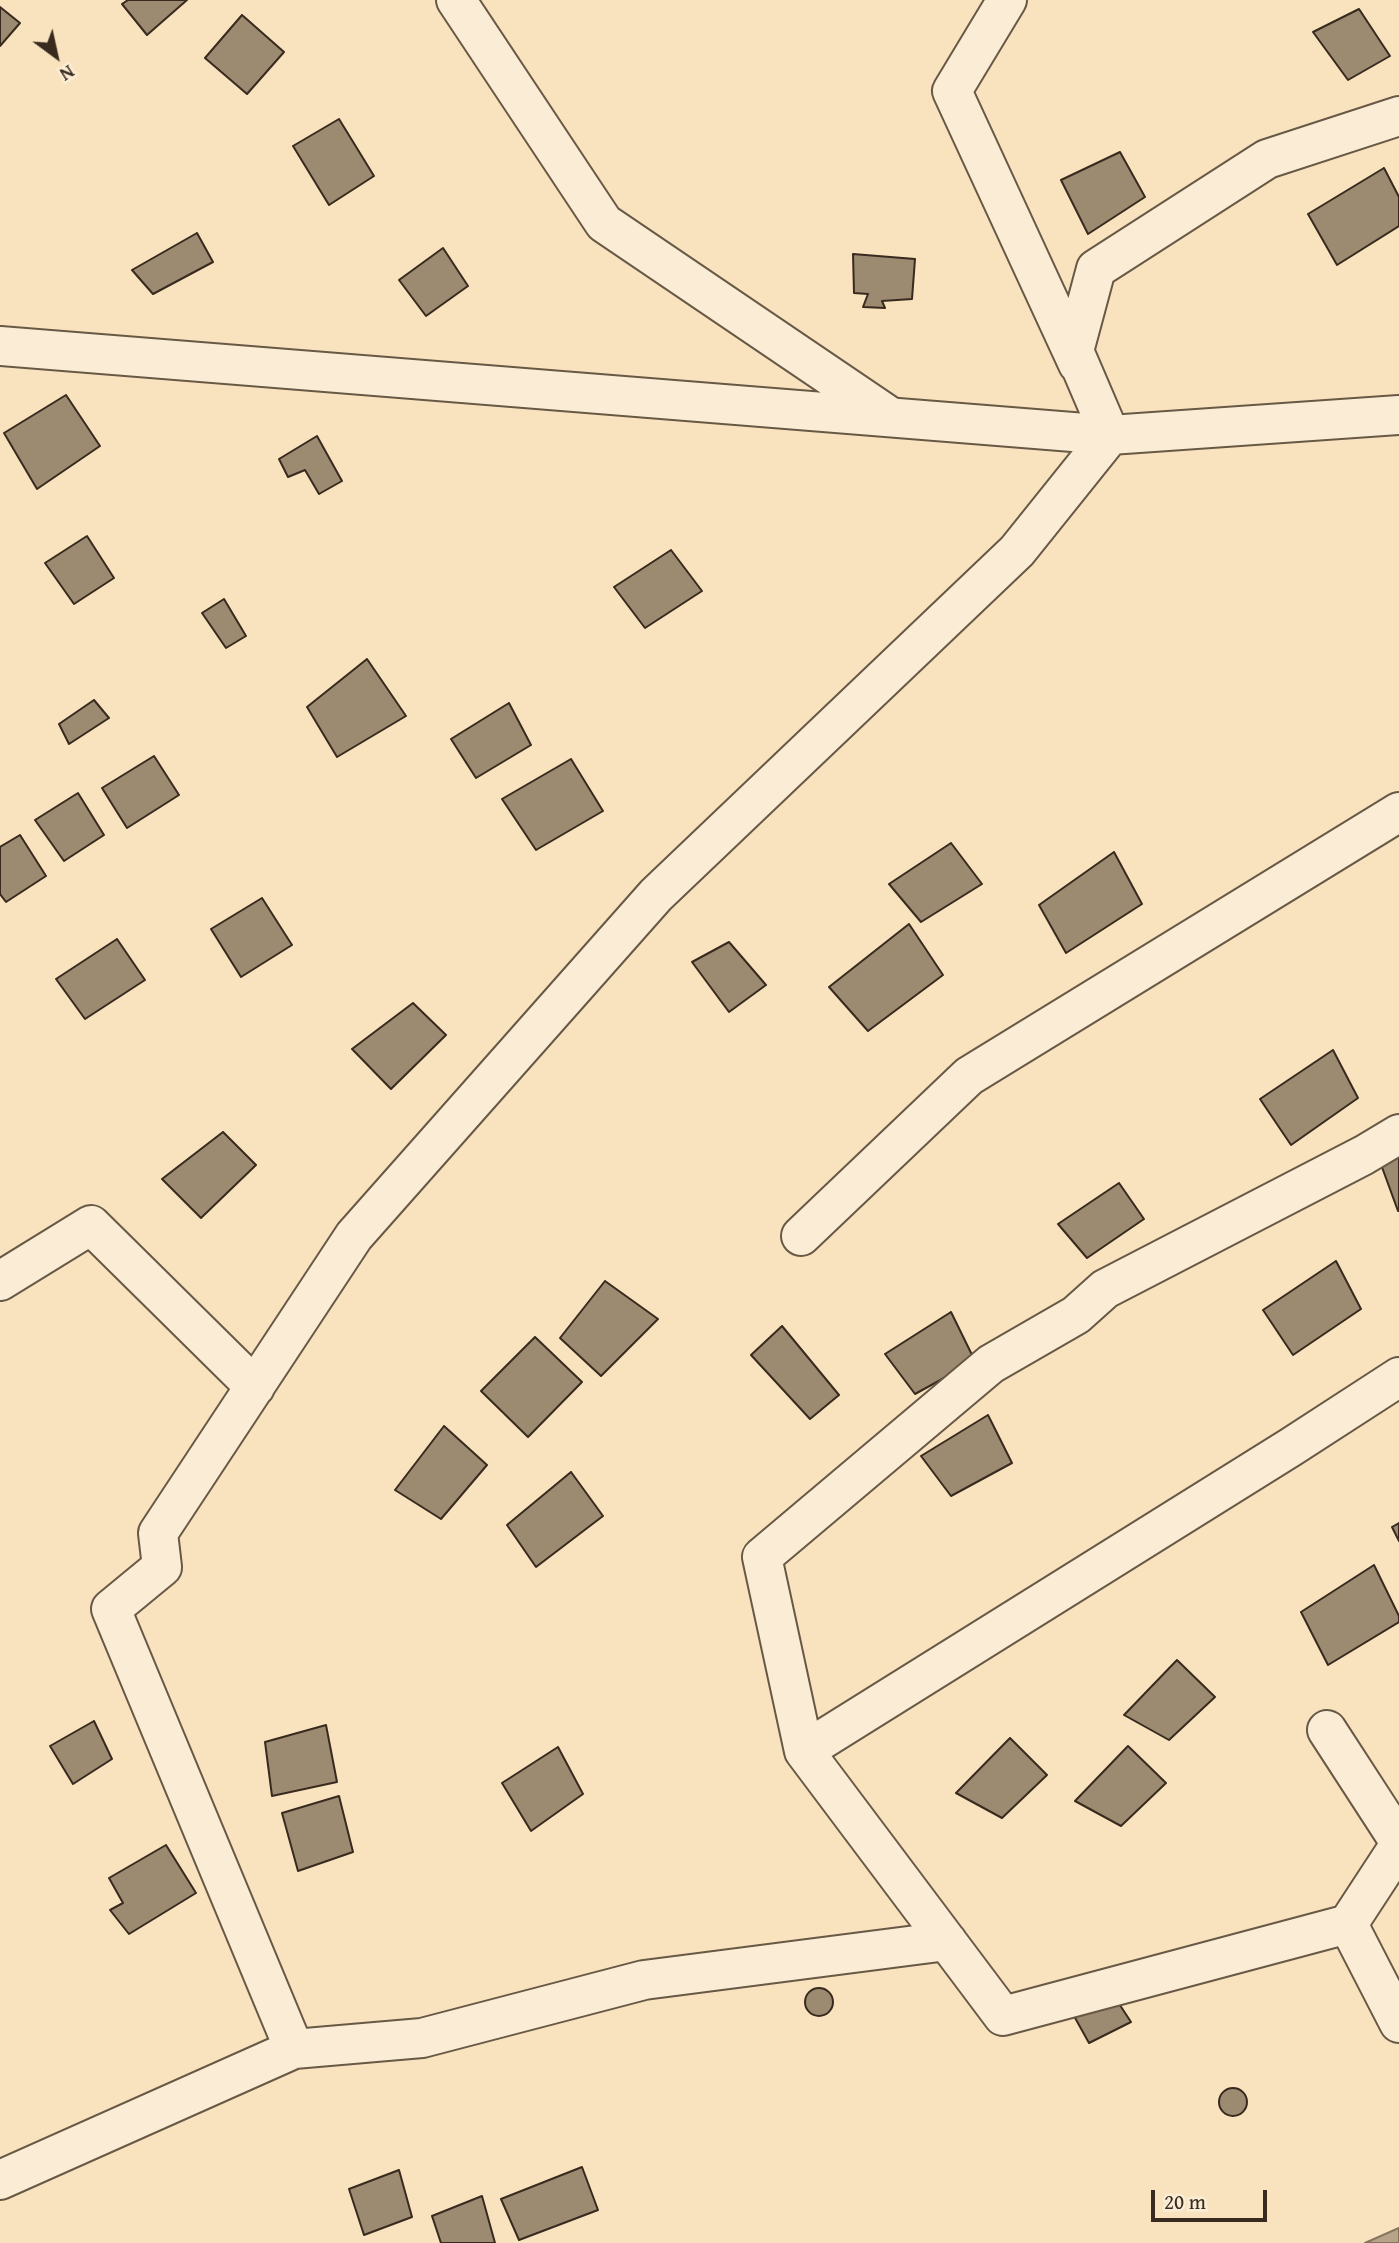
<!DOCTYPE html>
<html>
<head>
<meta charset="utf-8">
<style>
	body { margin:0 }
	#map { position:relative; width:1399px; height:2243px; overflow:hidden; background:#f9e3be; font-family:"Gentium Book Plus",serif }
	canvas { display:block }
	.north { position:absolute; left:21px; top:21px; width:70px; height:70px; -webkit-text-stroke:5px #fbedd5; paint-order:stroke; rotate:147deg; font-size:19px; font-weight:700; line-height:28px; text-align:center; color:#382a1e }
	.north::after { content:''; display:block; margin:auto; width:24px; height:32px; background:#382a1e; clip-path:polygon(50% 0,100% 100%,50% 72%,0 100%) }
	.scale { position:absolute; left:1151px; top:2190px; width:116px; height:32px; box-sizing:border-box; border:4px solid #382a1e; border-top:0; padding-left:9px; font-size:21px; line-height:24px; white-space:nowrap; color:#382a1e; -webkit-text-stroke:5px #fbedd5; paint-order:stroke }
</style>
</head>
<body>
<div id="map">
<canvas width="1399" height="2243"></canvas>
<div class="north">N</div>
<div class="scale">20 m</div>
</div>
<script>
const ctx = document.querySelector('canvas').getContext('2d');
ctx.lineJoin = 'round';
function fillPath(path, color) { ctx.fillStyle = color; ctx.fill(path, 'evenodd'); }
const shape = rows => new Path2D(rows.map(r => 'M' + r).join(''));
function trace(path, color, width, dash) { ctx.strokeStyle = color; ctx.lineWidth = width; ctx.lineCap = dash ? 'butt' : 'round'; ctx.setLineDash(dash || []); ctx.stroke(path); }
const water = shape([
	[1399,2228,1399,2243,1365,2243,1399,2228]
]);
fillPath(water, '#b7a488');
trace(water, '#84735e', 2);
const building = shape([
	[128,0,187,0,147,35,122,4,128,0],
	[0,7,20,23,0,46,0,7],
	[1359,9,1390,56,1348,80,1313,32,1359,9],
	[242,15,284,52,247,94,205,58,242,15],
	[339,119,374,176,329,205,293,146,339,119],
	[1120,152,1145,197,1088,234,1061,180,1120,152],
	[1384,168,1399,197,1399,226,1337,265,1308,214,1384,168],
	[197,233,213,262,153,294,132,270,197,233],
	[443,248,468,286,426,316,399,280,443,248],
	[853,254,915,259,912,299,882,301,885,308,863,307,868,294,854,293,853,254],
	[66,395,100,446,37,489,4,433,66,395],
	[317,436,342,481,319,494,305,470,288,477,279,459,317,436],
	[87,536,114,578,74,604,45,563,87,536],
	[671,550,702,591,645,628,614,587,671,550],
	[224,599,246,636,226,648,202,613,224,599],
	[367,659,406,716,337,757,307,707,367,659],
	[94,700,109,718,69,744,59,724,94,700],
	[509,703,531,745,476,778,451,739,509,703],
	[154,756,179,795,127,828,102,788,154,756],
	[571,759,603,811,536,850,502,799,571,759],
	[78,793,104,835,64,861,35,820,78,793],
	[20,835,46,876,6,902,0,894,0,847,20,835],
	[951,843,982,884,921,922,889,884,951,843],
	[1114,852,1142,904,1066,953,1039,905,1114,852],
	[262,898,292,945,241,977,211,929,262,898],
	[909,924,943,975,868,1031,829,987,909,924],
	[117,939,145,980,85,1019,56,979,117,939],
	[729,942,766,985,729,1012,692,962,729,942],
	[413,1003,446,1035,391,1089,352,1049,413,1003],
	[1333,1050,1358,1098,1291,1145,1260,1099,1333,1050],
	[223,1132,256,1165,201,1218,162,1179,223,1132],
	[1399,1149,1399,1211,1398,1211,1379,1159,1399,1149],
	[1119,1183,1144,1219,1087,1258,1058,1224,1119,1183],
	[1336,1261,1361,1309,1293,1355,1263,1310,1336,1261],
	[605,1281,658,1319,601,1376,560,1338,605,1281],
	[951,1312,975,1361,915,1394,885,1354,951,1312],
	[782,1326,839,1395,810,1419,751,1355,782,1326],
	[535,1337,582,1382,528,1437,481,1391,535,1337],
	[988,1415,1012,1463,951,1496,921,1456,988,1415],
	[444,1426,487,1465,441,1519,395,1490,444,1426],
	[571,1472,603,1516,536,1567,507,1525,571,1472],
	[1399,1523,1399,1541,1392,1527,1399,1523],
	[1374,1565,1399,1616,1399,1622,1328,1665,1301,1612,1374,1565],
	[1177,1660,1215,1697,1169,1740,1124,1715,1177,1660],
	[94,1721,112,1759,73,1784,50,1746,94,1721],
	[326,1725,337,1782,272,1796,265,1742,326,1725],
	[1010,1738,1047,1775,1002,1818,956,1793,1010,1738],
	[1128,1746,1166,1783,1121,1826,1075,1801,1128,1746],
	[558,1747,583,1794,531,1831,502,1783,558,1747],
	[339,1796,353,1852,298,1871,282,1813,339,1796],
	[166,1845,196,1893,129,1934,110,1910,123,1903,109,1878,166,1845],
	'805 2002a14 14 0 1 1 28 0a14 14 0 1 1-28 0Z',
	[1112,1993,1131,2022,1089,2043,1074,2016,1112,1993],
	'1219 2102a14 14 0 1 1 28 0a14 14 0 1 1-28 0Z',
	[582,2167,598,2210,519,2240,501,2199,582,2167],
	[399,2170,412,2217,364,2235,349,2189,399,2170],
	[482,2196,495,2243,441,2243,432,2216,482,2196]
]);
fillPath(building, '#9c8a71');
trace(building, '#382a1e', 2);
const minor = shape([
	[456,0,604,223,889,416],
	[1007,0,952,91,1078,364],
	[0,346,1110,435,1399,415],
	[1110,435,1074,351,1096,269,1267,159,1399,116],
	[1399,1134,1364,1155,1105,1289,1076,1315,991,1364,762,1557,804,1751,1003,2016,1348,1924,1399,1846],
	[801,1236,969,1076,1399,812],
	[0,1281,91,1225,255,1387],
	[1327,1730,1399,1841],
	[804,1751,1291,1447,1399,1377],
	[1348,1924,1399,2023],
	[294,2049,111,1609,162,1567,158,1533,354,1236,656,895,1017,551,1110,435],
	[0,2180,294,2049,422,2038,644,1980,947,1941]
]);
trace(minor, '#685846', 42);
trace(minor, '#fbedd5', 38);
</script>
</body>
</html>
